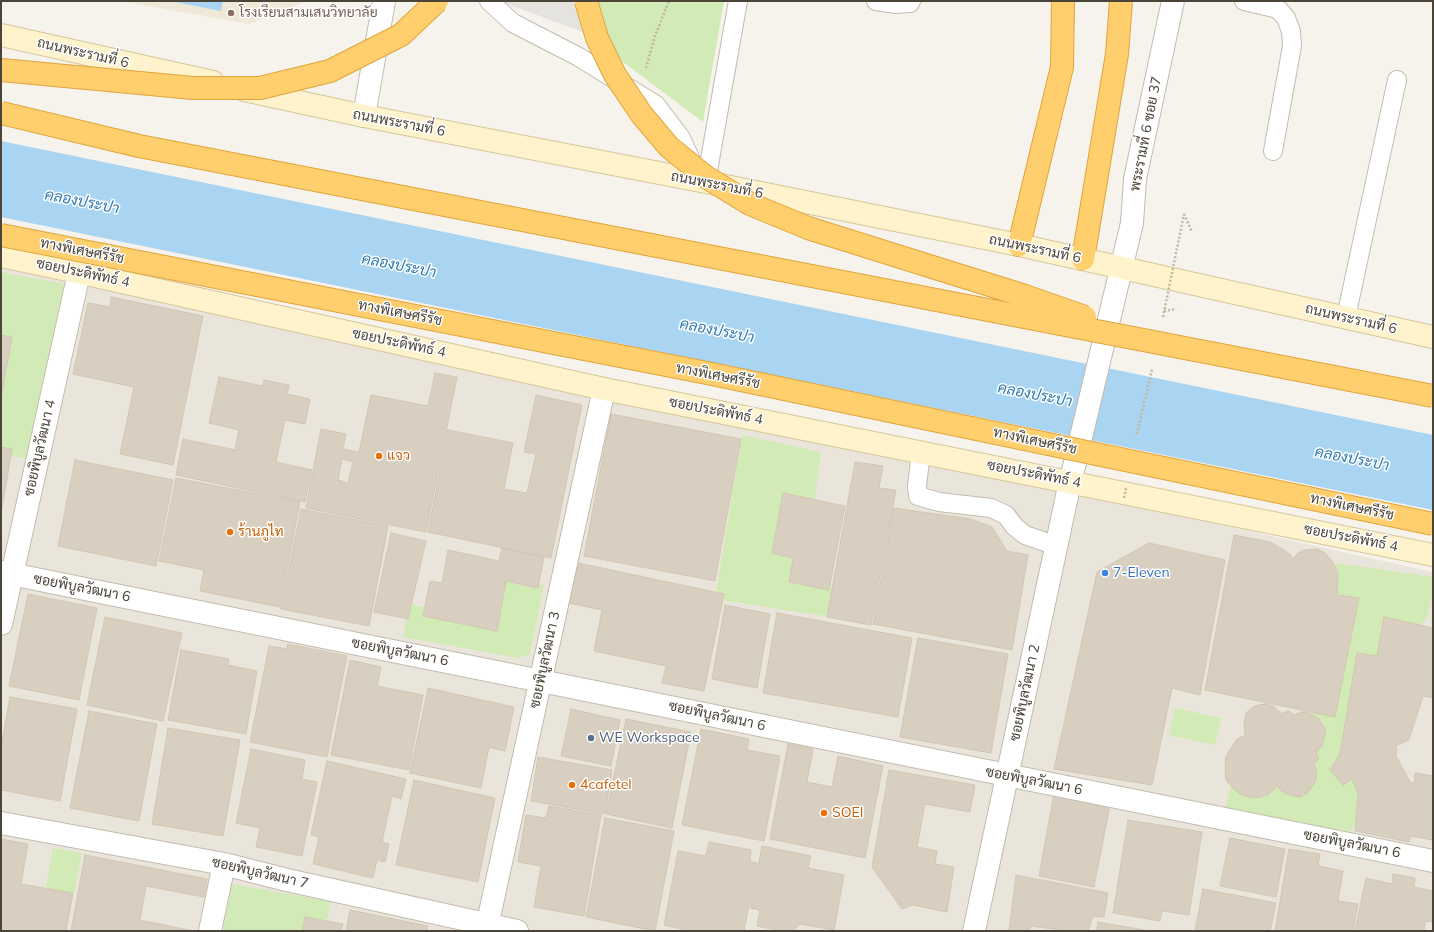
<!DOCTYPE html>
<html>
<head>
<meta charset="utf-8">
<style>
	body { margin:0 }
	#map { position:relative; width:1434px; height:932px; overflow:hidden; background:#f6f3ec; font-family:Mulish,sans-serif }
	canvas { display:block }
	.frame { position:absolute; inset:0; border:2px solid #4b4439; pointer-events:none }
</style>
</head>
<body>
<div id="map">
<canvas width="1434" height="932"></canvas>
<div class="frame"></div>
</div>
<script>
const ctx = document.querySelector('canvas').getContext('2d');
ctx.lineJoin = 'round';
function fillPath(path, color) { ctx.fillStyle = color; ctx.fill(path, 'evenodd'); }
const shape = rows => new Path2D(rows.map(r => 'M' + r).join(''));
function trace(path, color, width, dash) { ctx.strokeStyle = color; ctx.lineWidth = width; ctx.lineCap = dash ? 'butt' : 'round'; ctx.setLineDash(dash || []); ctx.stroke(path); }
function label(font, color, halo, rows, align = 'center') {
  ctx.font = font + ' Mulish,Sarabun,sans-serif'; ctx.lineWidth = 3; ctx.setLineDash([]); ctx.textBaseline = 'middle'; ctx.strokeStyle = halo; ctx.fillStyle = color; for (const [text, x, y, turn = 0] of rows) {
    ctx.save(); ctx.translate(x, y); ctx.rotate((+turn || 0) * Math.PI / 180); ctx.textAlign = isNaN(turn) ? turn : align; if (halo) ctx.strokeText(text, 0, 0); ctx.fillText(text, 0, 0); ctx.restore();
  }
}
fillPath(shape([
	[1,266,1101,498,1433,572,1433,931,1,931]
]), '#eae5da');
fillPath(shape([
	[122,1,306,1,249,24]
]), '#efe8d6');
fillPath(shape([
	[596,1,724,1,703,122,583,32],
	[1,272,64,284,68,292,26,459,1,453],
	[742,435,821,452,804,579,838,587,831,617,715,599],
	[1336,563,1433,577,1433,591,1427,617,1411,638,1366,793,1351,832,1225,809,1233,778,1318,697],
	[496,575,544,585,530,654,518,658,403,637,409,604,486,620],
	[1175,708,1221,718,1215,745,1169,735],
	[53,848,82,853,73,899,45,894],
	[232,884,331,902,324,931,223,931]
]), '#d2eab5');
fillPath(shape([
	[503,1,596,1,583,32,504,3]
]), '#e5e3e0');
fillPath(shape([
	[170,1,223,1,221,11],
	[1,141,1433,435,1433,510,1,217]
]), '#a9d4f2');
const building = shape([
	[111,297,203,316,173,465,120,454,134,387,73,374,88,303,110,307,111,297],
	[1,335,12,337,1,397,1,335],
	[435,373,457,377,426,532,306,508,321,429,346,434,343,449,359,452,371,395,428,406,435,373],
	[342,459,353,462,348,483,338,480,342,459],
	[219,377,263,386,264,380,289,385,287,394,310,399,305,424,285,420,276,462,312,470,305,502,176,475,183,439,235,450,239,430,209,423,219,377],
	[536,395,582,405,551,558,428,532,448,430,513,443,504,489,527,493,536,454,524,452,536,395],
	[611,414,741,439,715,581,584,556,611,414],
	[1,447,12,449,1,514,1,447],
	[75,460,173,480,156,566,58,546,75,460],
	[855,462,883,466,879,488,896,490,871,625,827,617,855,462],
	[176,478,300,502,280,607,200,591,204,570,159,561,176,478],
	[783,493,845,506,829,590,789,582,793,558,772,553,783,493],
	[894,508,971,519,992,527,1007,551,1028,555,1012,650,873,624,894,508],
	[301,509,388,526,369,626,281,609,301,509],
	[391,533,426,541,408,619,374,612,391,533],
	[1234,535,1270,542,1290,554,1292,559,1298,553,1304,550,1318,549,1325,553,1333,562,1338,573,1337,595,1359,598,1335,717,1205,690,1234,535],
	[1149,543,1225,560,1200,695,1172,688,1152,785,1054,769,1097,572,1149,543],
	[502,548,544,557,538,588,506,581,497,631,423,616,430,581,442,583,448,550,499,561,502,548],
	[578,563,724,594,704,691,662,683,666,666,594,651,602,610,569,603,578,563],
	[28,594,97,608,79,700,9,686,28,594],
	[725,605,770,614,757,688,712,679,725,605],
	[777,613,912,638,898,717,763,693,777,613],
	[105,617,182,633,163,721,87,705,105,617],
	[1384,617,1433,628,1433,698,1423,696,1409,740,1397,745,1396,756,1410,782,1414,783,1415,773,1433,776,1433,840,1411,836,1409,842,1355,831,1358,794,1352,779,1343,785,1330,770,1340,754,1357,653,1377,656,1384,617],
	[918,638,1008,654,991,753,900,737,918,638],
	[288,644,347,656,327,757,250,742,269,646,287,649,288,644],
	[181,650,229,659,228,665,257,671,246,734,168,720,181,650],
	[350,660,381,667,377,686,423,695,409,770,331,755,350,660],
	[428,688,514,707,505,751,489,747,481,788,410,773,428,688],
	[10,697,77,709,60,801,1,790,1,747,10,697],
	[1265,704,1273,706,1278,710,1281,714,1287,711,1291,712,1294,715,1302,712,1308,713,1318,718,1325,728,1325,735,1322,746,1316,753,1318,756,1318,760,1314,764,1317,772,1316,779,1312,787,1307,793,1300,797,1289,795,1282,791,1277,786,1269,794,1261,797,1252,798,1242,795,1234,789,1226,780,1225,768,1226,756,1237,739,1245,735,1244,722,1246,713,1254,706,1265,704],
	[571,709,620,720,611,766,561,756,571,709],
	[89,711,157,724,139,821,70,808,89,711],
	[626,719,691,732,672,828,606,814,626,719],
	[168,728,240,740,223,836,152,824,168,728],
	[701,729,749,739,747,750,780,756,764,841,682,825,701,729],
	[788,744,813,749,807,782,832,787,838,756,883,766,865,858,770,839,788,744],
	[251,749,305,760,302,779,317,782,302,856,256,847,260,828,236,823,251,749],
	[538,757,612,770,605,814,531,801,538,757],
	[327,761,406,779,401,799,392,796,382,842,389,844,385,862,377,860,373,878,313,864,319,837,311,835,327,761],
	[889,770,975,785,970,812,925,804,917,847,937,851,935,864,954,867,947,912,913,905,902,909,872,867,889,770],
	[414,780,495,798,478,882,396,865,414,780],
	[1054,794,1110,805,1094,887,1039,876,1054,794],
	[549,806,601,815,584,916,534,907,541,866,518,862,526,815,546,818,549,806],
	[605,818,674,831,655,931,586,917,605,818],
	[1128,820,1202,832,1189,915,1162,911,1160,921,1113,913,1128,820],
	[1230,838,1285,849,1276,897,1220,886,1230,838],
	[1,839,28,844,21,884,73,893,66,931,1,931,1,839],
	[709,842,751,850,750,861,757,863,744,931,691,931,664,925,678,851,706,856,709,842],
	[762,846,811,856,808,868,844,875,834,930,800,924,793,931,780,931,757,926,760,910,750,908,762,846],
	[1289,849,1320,854,1318,866,1343,871,1338,901,1358,904,1353,931,1275,931,1289,849],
	[85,855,207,879,204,897,146,886,140,920,193,931,71,931,85,855],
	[1393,874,1415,878,1414,887,1433,891,1433,922,1425,921,1424,931,1355,931,1366,878,1392,884,1393,874],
	[1016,875,1108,893,1104,917,1093,916,1088,931,1069,931,1031,926,1029,931,1009,931,1016,875],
	[1203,889,1276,903,1270,931,1195,931,1203,889],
	[350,910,428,926,427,931,346,931,350,910],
	[305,917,343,924,341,931,302,931,305,917],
	[1098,922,1150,931,1097,931,1098,922]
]);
fillPath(building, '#d8cfc1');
trace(building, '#d3c7b4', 1);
const lane = shape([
	[489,1,513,23,579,57,656,105,681,138,694,167],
	[876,1,896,4,910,3,911,1],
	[1244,1,1278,9,1286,18,1291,31,1292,46,1273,151],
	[706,182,738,1],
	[1346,317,1397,80],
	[921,452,917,486,918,496,939,502,991,508,1006,515,1014,526,1025,535,1057,546]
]);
const street = shape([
	[364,116,384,1],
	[1,572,1433,861],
	[1,624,77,282,77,272],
	[1,823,224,864,287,880,517,931],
	[210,931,224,864],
	[486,931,604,389],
	[974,931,1067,496,1132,223,1135,179,1173,1]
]);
const secondary = shape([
	[1,35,213,82],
	[244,90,364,116,706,182,1019,245,1433,337],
	[1,256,77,272,604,389,1433,555]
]);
const highway = shape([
	[1019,245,1062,67,1063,1],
	[1083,259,1117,54,1121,1]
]);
trace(lane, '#c2bbae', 20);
trace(street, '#c2bbae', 24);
trace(secondary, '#d6c79b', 24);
trace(highway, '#e0a43c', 24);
trace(shape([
	[646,68,655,36,669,1],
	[1184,214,1192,232],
	[1164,311,1176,309]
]), '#c4b79f', 2.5, [2, 2]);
trace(lane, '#fff', 18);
trace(street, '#fff', 22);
trace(secondary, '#fff3cd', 22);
trace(highway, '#ffcf6e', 22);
const highwayBridge = shape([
	[586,1,597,38,615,75,642,115,669,147,706,177,750,204,808,228,1025,296,1085,317],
	[1,70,193,88,260,88,330,71,401,35,437,1],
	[1,113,139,146,1433,396],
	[1,235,707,373,1433,524]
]);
trace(highwayBridge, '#e0a43c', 24, []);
trace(shape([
	[1163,317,1184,214],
	[1137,434,1152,369],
	[1124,498,1126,488]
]), '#c4b79f', 2.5, [2, 2]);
trace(highwayBridge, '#ffcf6e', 22);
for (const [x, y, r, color] of [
	[231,13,4,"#8d6e63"],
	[379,456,4,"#e8710a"],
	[230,532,4,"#e8710a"],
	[1105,573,4,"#3f7fe0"],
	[591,738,4,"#5c6f8a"],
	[572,785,4,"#e8710a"],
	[824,813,4,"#e8710a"]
]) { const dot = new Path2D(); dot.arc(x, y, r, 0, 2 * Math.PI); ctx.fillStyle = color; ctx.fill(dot); trace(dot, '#fff', 1.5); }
label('14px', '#785e54', '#fff', [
	["โรงเรียนสามเสนวิทยาลัย",239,13]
], 'left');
label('14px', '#4b4439', '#fff', [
	["ถนนพระรามที่ 6",83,53,13],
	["ถนนพระรามที่ 6",399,123,11],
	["พระรามที่ 6 ซอย 37",1146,134,-79],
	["ถนนพระรามที่ 6",717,185,11],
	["ถนนพระรามที่ 6",1035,249,12],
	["ทางพิเศษศรีรัช",82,251,11],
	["ซอยประดิพัทธ์ 4",83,273,12],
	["ทางพิเศษศรีรัช",400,313,11],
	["ถนนพระรามที่ 6",1351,319,13],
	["ซอยประดิพัทธ์ 4",399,343,12],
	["ทางพิเศษศรีรัช",718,376,11],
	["ซอยประดิพัทธ์ 4",716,411,11],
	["ทางพิเศษศรีรัช",1035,441,12],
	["ซอยพิบูลวัฒนา 4",40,448,-77],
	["ซอยประดิพัทธ์ 4",1034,474,11],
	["ทางพิเศษศรีรัช",1352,507,12],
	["ซอยประดิพัทธ์ 4",1351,538,11],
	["ซอยพิบูลวัฒนา 6",82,588,11],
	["ซอยพิบูลวัฒนา 6",400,652,11],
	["ซอยพิบูลวัฒนา 3",545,660,-78],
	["ซอยพิบูลวัฒนา 2",1025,693,-78],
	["ซอยพิบูลวัฒนา 6",717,716,12],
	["ซอยพิบูลวัฒนา 6",1034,781,11],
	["ซอยพิบูลวัฒนา 6",1352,844,11],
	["ซอยพิบูลวัฒนา 7",260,873,13]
]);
label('14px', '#c56008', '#fff', [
	["แจว",387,456],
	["ร้านภูไท",238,532],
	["4cafetel",580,785],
	["SOEI",832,813]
], 'left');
label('14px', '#366cbe', '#fff', [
	["7-Eleven",1113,573]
], 'left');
label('14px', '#4e5e75', '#fff', [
	["WE Workspace",599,738]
], 'left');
label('italic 15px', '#2e7ab2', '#fff', [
	["คลองประปา",82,202,11],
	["คลองประปา",399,266,11],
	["คลองประปา",717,331,11],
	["คลองประปา",1035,395,11],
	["คลองประปา",1352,459,11]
]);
</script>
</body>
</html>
